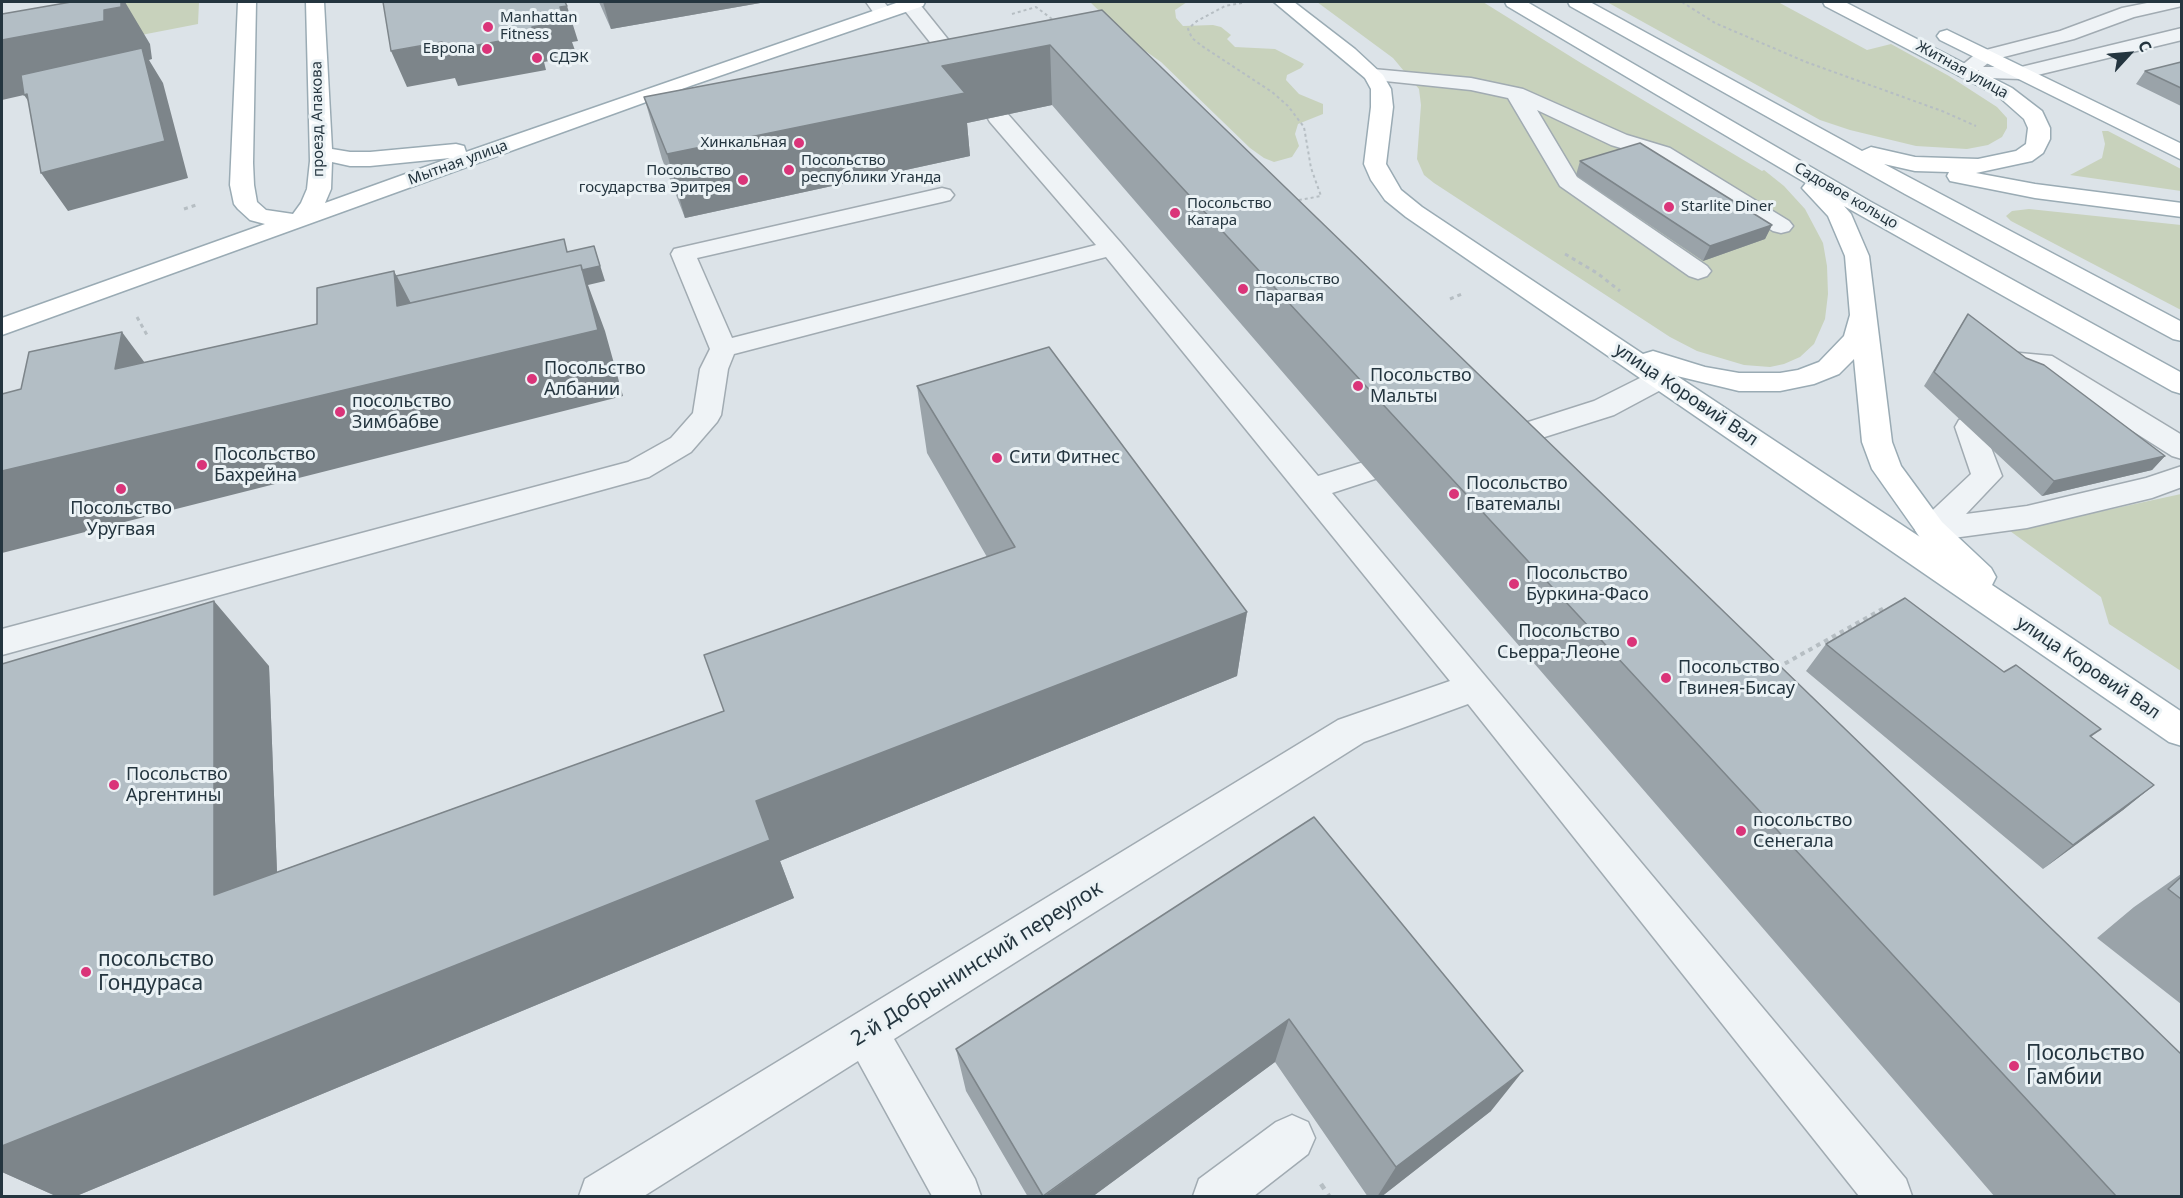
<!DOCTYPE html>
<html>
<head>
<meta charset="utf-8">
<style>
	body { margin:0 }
	#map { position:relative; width:2183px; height:1198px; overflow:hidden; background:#dce3e8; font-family:"Noto Sans",sans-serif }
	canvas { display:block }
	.frame { position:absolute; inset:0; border:3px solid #24353f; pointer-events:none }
	.north { position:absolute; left:2099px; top:24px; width:60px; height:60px; -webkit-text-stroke:4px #ebf2f5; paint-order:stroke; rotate:64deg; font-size:16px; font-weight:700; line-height:24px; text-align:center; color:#24353f }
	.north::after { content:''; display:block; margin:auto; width:21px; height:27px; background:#24353f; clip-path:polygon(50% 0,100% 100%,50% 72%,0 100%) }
</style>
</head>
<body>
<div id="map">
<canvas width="2183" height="1198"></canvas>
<div class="frame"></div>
<div class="north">С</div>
</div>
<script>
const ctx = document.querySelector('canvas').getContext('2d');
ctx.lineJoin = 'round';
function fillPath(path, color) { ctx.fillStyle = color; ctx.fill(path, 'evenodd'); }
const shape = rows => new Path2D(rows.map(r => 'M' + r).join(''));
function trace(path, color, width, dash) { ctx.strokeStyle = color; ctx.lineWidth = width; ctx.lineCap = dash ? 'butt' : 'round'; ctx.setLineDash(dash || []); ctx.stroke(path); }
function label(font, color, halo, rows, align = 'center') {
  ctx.font = font + ' "Noto Sans",sans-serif'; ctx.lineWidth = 6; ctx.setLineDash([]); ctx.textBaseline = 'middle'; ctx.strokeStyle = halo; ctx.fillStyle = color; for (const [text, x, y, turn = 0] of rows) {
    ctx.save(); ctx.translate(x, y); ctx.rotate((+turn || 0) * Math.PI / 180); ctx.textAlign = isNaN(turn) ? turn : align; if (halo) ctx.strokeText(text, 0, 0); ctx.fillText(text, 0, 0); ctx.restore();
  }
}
fillPath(shape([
	[112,2,199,2,198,24,2,62,2,26],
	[1090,2,1187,2,1175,10,1176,18,1183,26,1213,25,1221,27,1231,35,1227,39,1235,47,1275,49,1304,64,1301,68,1287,75,1286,80,1299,94,1323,104,1323,114,1298,124,1295,134,1299,146,1292,157,1274,162,1264,158,1250,148,1161,62,1127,38],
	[1317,2,1483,2,1581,63,1762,171,1764,170,1784,186,1805,209,1823,243,1827,266,1828,294,1825,319,1814,344,1800,357,1784,364,1770,367,1744,365,1697,351,1670,337,1434,183,1424,175,1417,159,1421,105,1419,89,1393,58],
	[1607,2,1778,2,1867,50,1891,44,1949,76,1997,107,2007,118,2007,128,2002,137,1988,145,1967,149,1916,146,1850,130,1820,120],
	[2102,131,2108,131,2181,169,2181,191,2070,175,2102,158,2105,144],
	[2029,209,2181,225,2181,310,2011,221,2006,216,2012,211],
	[2181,494,2181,671,2109,624,2101,597,2010,531]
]), '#c8d2bc');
const minor = shape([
	[866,2,884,2,892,12,890,16,883,18,876,16,866,2],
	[901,2,918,2,975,73,978,77,975,81,961,81,902,7,901,2],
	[2152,2,2182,2,2182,6,2134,17,2074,39,1992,60,1983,67,2021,67,2182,28,2182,40,2021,79,1988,78,1981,76,1978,72,1979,70,1965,77,1958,75,1955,71,1978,52,2060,31,2122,8,2152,2],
	[1373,69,1471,78,1523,89,1627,135,1670,148,1789,221,1793,226,1789,231,1781,233,1773,231,1654,158,1611,145,1537,110,1577,177,1707,266,1711,271,1707,276,1698,279,1689,276,1560,186,1508,98,1471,90,1366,79,1363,75,1366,71,1373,69],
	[998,111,1006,112,1121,243,1318,476,1367,461,1378,464,1382,471,1378,478,1332,493,1906,1179,1912,1196,1859,1196,1468,704,1364,742,894,1039,975,1179,981,1196,932,1196,858,1061,644,1196,579,1196,585,1179,1338,720,1450,681,1106,257,734,354,728,369,721,415,717,422,691,452,649,477,2,655,2,629,628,462,671,438,693,413,700,369,710,349,671,254,674,249,942,188,950,190,954,195,950,200,942,202,697,258,732,338,1096,245,990,122,987,117,990,112,998,111],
	[1998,351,2052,356,2182,435,2182,459,2172,456,2036,370,1988,365,1984,359,1988,353,1998,351],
	[1662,369,1672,372,1676,378,1672,384,1614,415,1510,448,1500,445,1495,438,1500,431,1594,401,1652,372,1662,369],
	[1969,417,1979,420,1983,427,2002,476,1966,514,2027,506,2146,478,2182,466,2182,487,2152,498,2027,528,1931,541,1920,538,1915,530,1920,522,1971,474,1955,427,1959,420,1969,417],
	[1292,1115,1308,1122,1315,1138,1308,1154,1254,1196,1193,1196,1199,1179,1276,1122,1292,1115]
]);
const major = shape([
	[238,2,256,2,253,163,254,185,257,202,266,210,293,214,301,203,307,189,310,161,306,2,324,2,332,149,350,152,370,152,456,144,464,146,466,152,899,2,925,2,923,6,693,85,2,335,2,318,265,224,250,220,238,209,234,204,230,185,238,2],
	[450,158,325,203,331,189,332,162,350,166,370,166,450,158],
	[1274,2,1294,2,1355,49,1383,75,1391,89,1393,107,1386,164,1401,190,1422,207,1643,354,1653,351,1705,367,1739,373,1780,373,1798,370,1819,362,1844,336,1850,315,1845,256,1828,216,1802,188,1806,183,1507,6,1505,2,1527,2,1871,202,2182,373,2182,394,2172,391,1844,206,1851,214,1869,256,1892,442,1901,466,1942,522,1991,568,1996,577,1992,585,2182,712,2182,746,2169,742,1406,217,1385,200,1371,180,1364,164,1371,107,1371,89,1365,78,1274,2],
	[1854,359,1862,442,1872,469,1920,537,1677,376,1739,391,1780,391,1814,384,1839,374,1854,359],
	[1568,2,1590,2,1862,151,1871,147,1915,157,1978,159,2016,151,2026,144,2028,128,2024,119,1998,96,1825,6,1823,2,1845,2,2012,88,2042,111,2050,128,2050,139,2043,153,2032,161,1976,173,2035,184,2182,203,2182,217,2035,198,1950,181,1947,176,1949,172,1915,171,1884,164,2182,322,2182,341,2173,339,1905,194,1570,6,1568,2],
	[1947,30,2182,144,2182,160,1940,40,1937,36,1940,32,1947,30]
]);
trace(minor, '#a1abb2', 3);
trace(major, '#9aabb4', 3);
trace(shape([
	[1682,2,1715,23,1806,62,1942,111,1976,126],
	[1242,3,1225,6,1197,21,1188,29,1192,38,1202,46,1272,92,1288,106,1304,127,1311,168,1321,196,1294,201],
	[1012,14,1036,7,1056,22]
]), '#b6bec3', 2, [3, 3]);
trace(shape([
	[184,209,196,205],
	[1565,254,1597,273,1620,291],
	[1450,299,1464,293],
	[137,317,147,335]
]), '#b6bec3', 3, [4, 4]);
trace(shape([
	[1777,668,1886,607]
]), '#b6bec3', 4, [4.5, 4.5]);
trace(shape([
	[1321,1184,1329,1196]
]), '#b6bec3', 4.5, [6, 6]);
fillPath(minor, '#eff3f6');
fillPath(major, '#fff');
fillPath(shape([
	[599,2,766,2,611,29],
	[1102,10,2181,1197,1995,1197,1052,105,967,123,970,156,685,218,662,159,644,97],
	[2181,62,2181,106,2136,84,2145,71],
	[1580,161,1772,225,1765,239,1703,261,1576,175],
	[1968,314,2026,358,2165,456,2152,470,2042,496,1924,386],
	[917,386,1247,612,1237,676,780,861,794,898,74,1197,58,1197,2,1172,269,666,277,872,724,711,987,557,927,453],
	[1826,644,2004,672,2101,729,2091,737,2154,785,2123,810,2043,869,1806,671],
	[1314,817,1491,1111,1381,1197,1368,1197,1275,1062,1092,1197,1028,1197,966,1091,956,1049],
	[2181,874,2181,1004,2097,938,2134,907]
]), '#9aa3a9');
fillPath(shape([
	[121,2,125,2,150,44,152,59,149,60,163,83,188,178,68,211,41,173,49,131,24,95,2,100,2,40,104,10],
	[603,2,766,2,611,29],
	[567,6,578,41,572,42,577,56,544,62,546,70,458,86,455,78,407,87,391,51,532,27,560,7],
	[1050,45,1052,105,967,123,970,156,685,218,667,154,942,66],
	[1772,225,1765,239,1703,261,1710,246],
	[594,246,605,281,588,285,605,331,623,396,2,553,2,471,115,369,122,332,171,398,397,306,394,271,413,308],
	[2165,456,2152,470,2042,496,2054,481],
	[214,601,269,666,280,950,214,895],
	[1247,612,1237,676,780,861,794,898,74,1197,58,1197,2,1172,2,1146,756,801],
	[2154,785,2123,810,2043,869,2073,845],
	[1289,1019,1275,1062,1092,1197,1043,1197],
	[1523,1071,1491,1111,1381,1197,1377,1197,1396,1167]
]), '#7d858a');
const building = shape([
	[71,2,121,2,121,7,104,10,104,21,2,40,2,14,71,2],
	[383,2,565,2,567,6,560,7,565,21,532,27,534,35,444,51,442,42,391,51,383,2],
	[1102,10,2181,1054,2181,1197,2117,1197,1050,45,942,66,965,93,667,154,644,97,1102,10],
	[142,48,165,141,41,173,27,94,24,95,21,75,142,48],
	[2181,62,2181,88,2145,71,2181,62],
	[1640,143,1772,225,1710,246,1580,161,1640,143],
	[564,239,567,252,594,246,600,266,582,270,581,265,410,303,396,276,564,239],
	[581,265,598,330,2,471,2,394,21,389,29,352,122,332,115,369,317,324,317,288,394,271,397,306,581,265],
	[1968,314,2026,358,2044,365,2165,456,2054,481,1934,372,1968,314],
	[1049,347,1247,612,756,801,770,840,2,1146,2,664,214,601,214,895,724,711,704,655,1015,547,917,386,1049,347],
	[1905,598,2004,672,2016,665,2101,729,2090,736,2154,785,2073,845,1826,644,1905,598],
	[1314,817,1523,1071,1396,1167,1289,1019,1043,1196,956,1049,1314,817],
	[2181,877,2181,899,2168,889,2181,877]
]);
fillPath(building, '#b3bec5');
trace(building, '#7d858a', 1.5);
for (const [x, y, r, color] of [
	[488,27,6,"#da3479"],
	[487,49,6,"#da3479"],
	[537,58,6,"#da3479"],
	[799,143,6,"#da3479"],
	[789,170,6,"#da3479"],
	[743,180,6,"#da3479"],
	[1669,207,6,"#da3479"],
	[1175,213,6,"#da3479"],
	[1243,289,6,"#da3479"],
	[532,379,6,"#da3479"],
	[1358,386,6,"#da3479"],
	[340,412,6,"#da3479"],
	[997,458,6,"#da3479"],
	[202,465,6,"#da3479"],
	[121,489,6,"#da3479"],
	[1454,494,6,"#da3479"],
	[1514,584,6,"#da3479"],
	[1632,642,6,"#da3479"],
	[1666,678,6,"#da3479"],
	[114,785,6,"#da3479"],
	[1741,831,6,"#da3479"],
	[86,972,6,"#da3479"],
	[2014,1066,6,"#da3479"]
]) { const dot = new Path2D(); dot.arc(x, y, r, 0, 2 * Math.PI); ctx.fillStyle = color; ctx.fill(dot); trace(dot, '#ebf2f5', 2); }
label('15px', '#24353f', '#ebf2f5', [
	["Manhattan",500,18],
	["Fitness",500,35],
	["Европа",475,49,"right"],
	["СДЭК",549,58],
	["Хинкальная",787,143,"right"],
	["Посольство",801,161],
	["республики Уганда",801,178],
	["Посольство",731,171,"right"],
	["государства Эритрея",731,188,"right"],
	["Посольство",1187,204],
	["Катара",1187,221],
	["Starlite Diner",1681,207],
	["Посольство",1255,280],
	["Парагвая",1255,297]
], 'left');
label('15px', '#24353f', '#ebf2f5', [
	["Житная улица",1962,70,29],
	["проезд Апакова",318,119,-91],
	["Мытная улица",458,163,-20],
	["Садовое кольцо",1846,196,30]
]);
label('18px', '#24353f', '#ebf2f5', [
	["Посольство",544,369],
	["Албании",544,390],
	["Посольство",1370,376],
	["Мальты",1370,397],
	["посольство",352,402],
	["Зимбабве",352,423],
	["Посольство",214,455],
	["Бахрейна",214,476],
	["Сити Фитнес",1009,458],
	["Посольство",1466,484],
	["Гватемалы",1466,505],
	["Посольство",121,509,"center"],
	["Уругвая",121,530,"center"],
	["Посольство",1526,574],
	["Буркина-Фасо",1526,595],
	["Посольство",1620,632,"right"],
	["Сьерра-Леоне",1620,653,"right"],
	["Посольство",1678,668],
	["Гвинея-Бисау",1678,689],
	["Посольство",126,775],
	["Аргентины",126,796],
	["посольство",1753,821],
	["Сенегала",1753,842]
], 'left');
label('18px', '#24353f', '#ebf2f5', [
	["улица Коровий Вал",1686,395,34],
	["улица Коровий Вал",2088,668,34]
]);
label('21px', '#24353f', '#ebf2f5', [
	["посольство",98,960],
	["Гондураса",98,984],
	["Посольство",2026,1054],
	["Гамбии",2026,1078]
], 'left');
label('21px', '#24353f', '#ebf2f5', [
	["2-й Добрынинский переулок",977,964,-32]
]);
</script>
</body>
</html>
